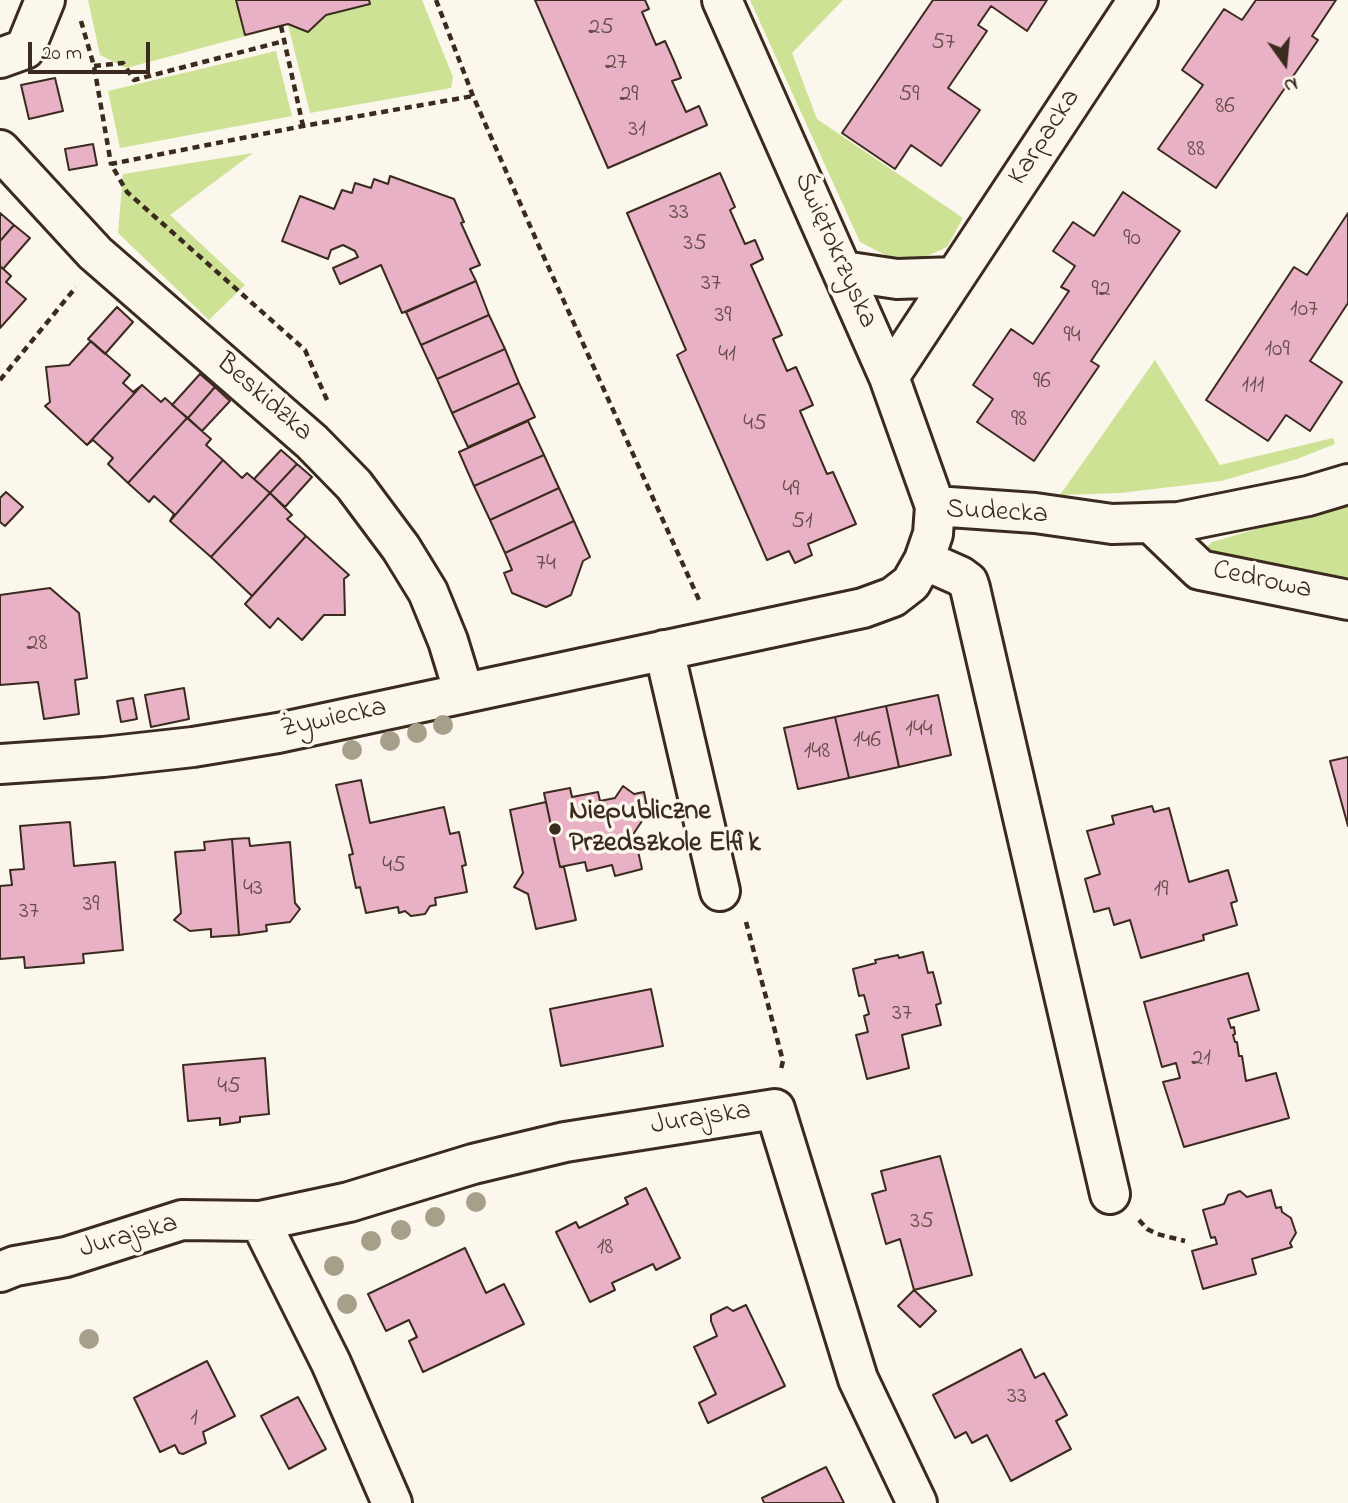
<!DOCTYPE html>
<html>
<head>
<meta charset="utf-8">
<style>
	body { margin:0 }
	#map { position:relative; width:1348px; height:1503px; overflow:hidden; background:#fbf7ec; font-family:"Indie Flower",sans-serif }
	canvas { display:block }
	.north { position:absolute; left:1250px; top:28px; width:70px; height:70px; -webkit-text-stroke:5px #fbf7ec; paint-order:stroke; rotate:165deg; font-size:19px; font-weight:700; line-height:28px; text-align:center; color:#3b2a1e }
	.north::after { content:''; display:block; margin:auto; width:24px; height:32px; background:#3b2a1e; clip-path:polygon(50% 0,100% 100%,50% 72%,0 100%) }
	.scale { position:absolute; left:28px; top:42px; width:122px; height:32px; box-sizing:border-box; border:4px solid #3b2a1e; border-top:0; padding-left:9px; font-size:21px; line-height:24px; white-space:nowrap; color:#3b2a1e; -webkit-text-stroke:5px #fbf7ec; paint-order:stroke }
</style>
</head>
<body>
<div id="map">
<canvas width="1348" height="1503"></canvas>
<div class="north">N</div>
<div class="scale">20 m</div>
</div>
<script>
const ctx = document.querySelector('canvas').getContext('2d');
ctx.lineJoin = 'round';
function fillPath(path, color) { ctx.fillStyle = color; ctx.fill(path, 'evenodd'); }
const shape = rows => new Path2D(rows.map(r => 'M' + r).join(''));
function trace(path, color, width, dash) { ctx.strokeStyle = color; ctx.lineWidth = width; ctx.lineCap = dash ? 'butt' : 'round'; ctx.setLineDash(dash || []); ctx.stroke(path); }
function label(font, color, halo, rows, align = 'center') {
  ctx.font = font + ' "Indie Flower",sans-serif'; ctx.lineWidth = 7; ctx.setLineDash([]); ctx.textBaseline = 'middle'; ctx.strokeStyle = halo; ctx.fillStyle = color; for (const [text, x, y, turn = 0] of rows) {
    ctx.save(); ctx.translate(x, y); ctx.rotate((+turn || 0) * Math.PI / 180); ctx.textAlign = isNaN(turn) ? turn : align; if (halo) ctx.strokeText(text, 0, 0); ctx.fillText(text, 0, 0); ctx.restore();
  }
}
fillPath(shape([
	[88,0,422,0,453,77,451,88,310,113,288,25,126,68,100,55],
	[750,0,843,0,792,53,817,119,963,218,947,247,923,258,889,257,860,242],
	[276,51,292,116,120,148,108,91],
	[253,153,170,215,245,285,209,320,118,233,123,174],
	[1155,360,1220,465,1333,438,1335,444,1297,459,1221,481,1120,493,1060,495],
	[1348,502,1348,587,1217,561,1205,549,1212,542]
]), '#cee296');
const building = shape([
	[236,0,369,0,370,4,326,15,308,32,288,24,245,35,236,0],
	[535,0,645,0,649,9,642,12,656,45,665,41,674,61,681,78,672,81,686,112,699,106,707,125,608,168,535,0],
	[933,0,1047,0,1027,31,991,6,978,25,987,31,948,88,980,110,941,166,911,145,895,169,842,133,933,0],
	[1256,0,1336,0,1312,36,1318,40,1216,188,1158,149,1203,85,1182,70,1224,9,1242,20,1256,0],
	[55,78,63,111,29,119,21,85,55,78],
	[93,144,97,165,69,170,65,149,93,144],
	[720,173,735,207,730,210,745,244,755,240,763,259,751,265,782,335,773,339,787,371,796,367,813,405,800,411,827,474,833,472,856,524,808,544,812,555,795,563,789,551,767,560,677,355,686,350,627,213,720,173],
	[390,176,454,199,464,222,461,223,480,265,470,269,476,281,402,313,381,265,340,284,333,268,358,257,355,251,343,245,331,250,328,259,282,241,300,196,334,209,342,190,352,193,355,183,371,188,374,179,388,184,390,176],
	[1123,192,1180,231,1091,361,1099,366,1034,461,977,422,993,399,973,385,1011,329,1033,344,1069,291,1061,287,1075,266,1053,251,1073,222,1094,236,1123,192],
	[0,213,14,225,0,241,0,213],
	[1348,213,1348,303,1310,361,1342,382,1310,431,1286,415,1268,441,1206,400,1294,267,1307,275,1348,213],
	[14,225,30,238,3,269,0,266,0,241,14,225],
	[0,266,11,276,6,282,26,299,0,328,0,266],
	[476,281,489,315,421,345,406,312,476,281],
	[117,307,133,322,105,354,88,339,117,307],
	[489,315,505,349,437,379,421,345,489,315],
	[91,341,130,375,123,383,133,392,142,385,87,445,45,406,50,402,46,367,69,365,91,341],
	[505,349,519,383,452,413,437,379,505,349],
	[200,374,215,387,188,418,172,405,200,374],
	[519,383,535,417,468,447,452,413,519,383],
	[142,385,161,402,165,398,187,418,128,483,108,464,113,458,93,440,87,445,142,385],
	[215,387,230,401,202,431,188,418,215,387],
	[187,418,211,439,206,445,223,460,170,521,174,514,154,496,149,502,128,483,187,418],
	[528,421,544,455,474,486,459,452,528,421],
	[281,450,297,464,270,493,254,479,281,450],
	[544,455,559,488,490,520,474,486,544,455],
	[223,460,242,478,247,473,270,493,211,557,170,521,223,460],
	[297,464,312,477,285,507,270,493,297,464],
	[559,488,574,521,505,553,490,520,559,488],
	[6,492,23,507,5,526,0,522,0,498,6,492],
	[270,493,292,515,287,519,306,536,252,596,211,557,270,493],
	[574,521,590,557,583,561,571,595,546,607,512,593,504,573,512,570,505,553,574,521],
	[306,536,349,575,344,579,345,615,324,615,302,640,278,618,270,628,245,604,306,536],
	[50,588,79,613,87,678,75,680,79,714,44,719,38,682,0,685,0,595,50,588],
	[184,688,189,719,151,727,145,695,184,688],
	[938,695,951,755,899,767,886,706,938,695],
	[133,698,137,719,121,722,117,701,133,698],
	[886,706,899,767,849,778,835,717,886,706],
	[835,717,849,778,798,789,784,728,835,717],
	[1348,757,1348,826,1330,761,1348,757],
	[361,780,370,823,444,807,450,834,459,832,466,865,462,866,467,892,435,898,436,905,430,906,425,914,411,916,405,911,399,913,398,907,366,913,360,887,356,888,349,855,353,854,336,785,361,780],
	[623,786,634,794,644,792,648,812,634,833,642,869,615,876,612,865,587,871,585,862,560,867,544,793,570,788,572,797,598,792,600,801,615,798,623,786],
	[546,802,560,867,564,867,576,920,536,929,528,894,514,887,523,873,510,810,546,802],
	[1152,806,1154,812,1169,808,1189,882,1228,870,1237,901,1231,903,1237,925,1203,935,1204,940,1141,958,1130,920,1114,925,1109,908,1094,912,1085,879,1100,874,1087,831,1114,824,1112,816,1152,806],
	[70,822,74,866,115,862,123,950,83,954,84,963,25,968,24,957,0,959,0,886,12,885,10,870,24,869,20,826,70,822],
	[249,838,250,846,290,842,295,903,300,909,290,922,266,925,267,931,239,935,232,839,249,838],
	[232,839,239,935,211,937,211,929,190,931,174,920,181,913,175,852,205,850,204,842,232,839],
	[923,952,928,973,933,972,941,1003,936,1005,941,1025,902,1035,909,1068,867,1079,856,1035,868,1032,864,1016,869,1014,864,995,859,996,853,969,876,963,875,960,898,955,899,958,923,952],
	[1248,973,1259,1010,1228,1019,1231,1028,1234,1027,1235,1034,1233,1035,1235,1042,1237,1042,1239,1056,1242,1056,1246,1081,1276,1073,1289,1118,1184,1147,1163,1082,1180,1078,1176,1063,1162,1067,1144,1002,1248,973],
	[651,989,663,1046,561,1066,550,1009,651,989],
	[265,1058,269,1114,240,1117,240,1122,220,1125,220,1118,188,1121,183,1065,265,1058],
	[940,1156,972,1275,914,1290,900,1239,886,1244,872,1194,886,1190,881,1171,940,1156],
	[646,1188,680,1258,656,1270,653,1264,612,1283,615,1290,590,1302,556,1232,576,1222,579,1228,628,1204,625,1198,646,1188],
	[1271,1190,1276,1208,1281,1207,1282,1212,1291,1218,1296,1233,1290,1243,1292,1247,1252,1259,1256,1274,1203,1289,1192,1251,1217,1244,1215,1237,1211,1238,1203,1210,1224,1204,1228,1195,1240,1191,1247,1197,1271,1190],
	[465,1248,486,1293,504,1284,524,1324,423,1372,409,1341,417,1337,409,1320,386,1331,368,1294,465,1248],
	[914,1290,936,1311,920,1327,898,1306,914,1290],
	[746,1305,785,1386,708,1423,699,1403,716,1394,694,1347,717,1336,711,1321,711,1315,727,1307,733,1311,746,1305],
	[1021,1349,1035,1378,1044,1373,1067,1415,1056,1421,1071,1449,1011,1481,987,1435,972,1443,966,1432,955,1438,933,1395,1021,1349],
	[207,1361,235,1416,203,1432,206,1443,183,1454,179,1453,175,1445,160,1452,134,1398,207,1361],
	[298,1397,326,1449,289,1469,261,1416,298,1397],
	[826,1467,844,1503,764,1503,762,1498,826,1467]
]);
fillPath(building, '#e8b1c6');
trace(building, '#3b2a1e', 2);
const minor = shape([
	[0,58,25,49,45,0],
	[0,150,95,253,312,442,354,485,401,548,428,592,448,641,464,693],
	[843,271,897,279,955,277],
	[889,377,1138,0],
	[935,506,1035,513,1112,524,1179,522,1308,496,1348,484],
	[1151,523,1200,570,1348,600],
	[924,560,960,576,968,582,970,588,1110,1194],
	[664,650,720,891],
	[0,764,103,757,193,747,278,733,863,608,893,597,911,583,924,560,933,534,935,506,889,377,722,0],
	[260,1221,331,1363,392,1503],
	[0,1272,15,1266,66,1257,182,1220,260,1221,349,1202,473,1164,565,1142,775,1109,858,1379,917,1503]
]);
trace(minor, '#3b2a1e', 44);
trace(shape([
	[436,0,473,96,538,244,700,602],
	[81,21,94,66,111,164],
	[281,26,303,126],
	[94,66,123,63,134,80,284,41],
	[0,380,76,287],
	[327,400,305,350,127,192,111,164,303,126,473,96],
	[746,922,783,1061,781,1069],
	[1139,1220,1147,1229,1157,1234,1185,1241]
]), '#3b2a1e', 4.5, [7, 5]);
trace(minor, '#fbf7ec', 38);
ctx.fillStyle = '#a6a08b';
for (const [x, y] of [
	[443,725],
	[417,733],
	[390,741],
	[352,750],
	[476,1202],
	[435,1217],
	[401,1230],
	[371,1241],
	[334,1266],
	[347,1304],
	[89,1339]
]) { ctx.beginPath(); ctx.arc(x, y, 10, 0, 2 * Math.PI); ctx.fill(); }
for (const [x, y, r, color] of [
	[555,829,7,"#3b2a1e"]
]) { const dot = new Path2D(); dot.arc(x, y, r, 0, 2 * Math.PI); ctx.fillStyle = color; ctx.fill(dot); trace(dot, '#fbf7ec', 2.5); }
label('24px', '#664c48', null, [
	["25",601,29],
	["57",943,44],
	["27",616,64],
	["29",629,96],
	["59",909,96],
	["86",1225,108],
	["31",637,131],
	["88",1196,151],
	["33",679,214],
	["90",1132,240],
	["35",695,245],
	["37",711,285],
	["92",1101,291],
	["107",1304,311],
	["39",723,317],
	["94",1072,337],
	["109",1277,351],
	["41",727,356],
	["96",1042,383],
	["111",1253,387],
	["98",1019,421],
	["45",755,425],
	["49",791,491],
	["51",802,523],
	["74",546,565],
	["28",37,645],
	["144",919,731],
	["146",867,742],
	["148",817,753],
	["45",394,867],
	["43",253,890],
	["19",1161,891],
	["39",91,906],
	["37",29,913],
	["37",902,1015],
	["21",1201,1060],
	["45",229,1088],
	["35",922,1223],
	["18",605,1249],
	["33",1017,1398],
	["1",194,1420]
]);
label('28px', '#3b2a1e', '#fbf7ec', [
	["Karpacka",1046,138,-57],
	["Świętokrzyska",834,251,66],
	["Beskidzka",263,399,41],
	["Sudecka",997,514,3],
	["Cedrowa",1262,582,12],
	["Żywiecka",334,720,-12],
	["Jurajska",701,1120,-9],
	["Jurajska",129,1238,-16]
]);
label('bold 28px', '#3b2a1e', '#fbf7ec', [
	["Niepubliczne",569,813],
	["Przedszkole Elfik",569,845]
], 'left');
</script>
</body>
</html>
